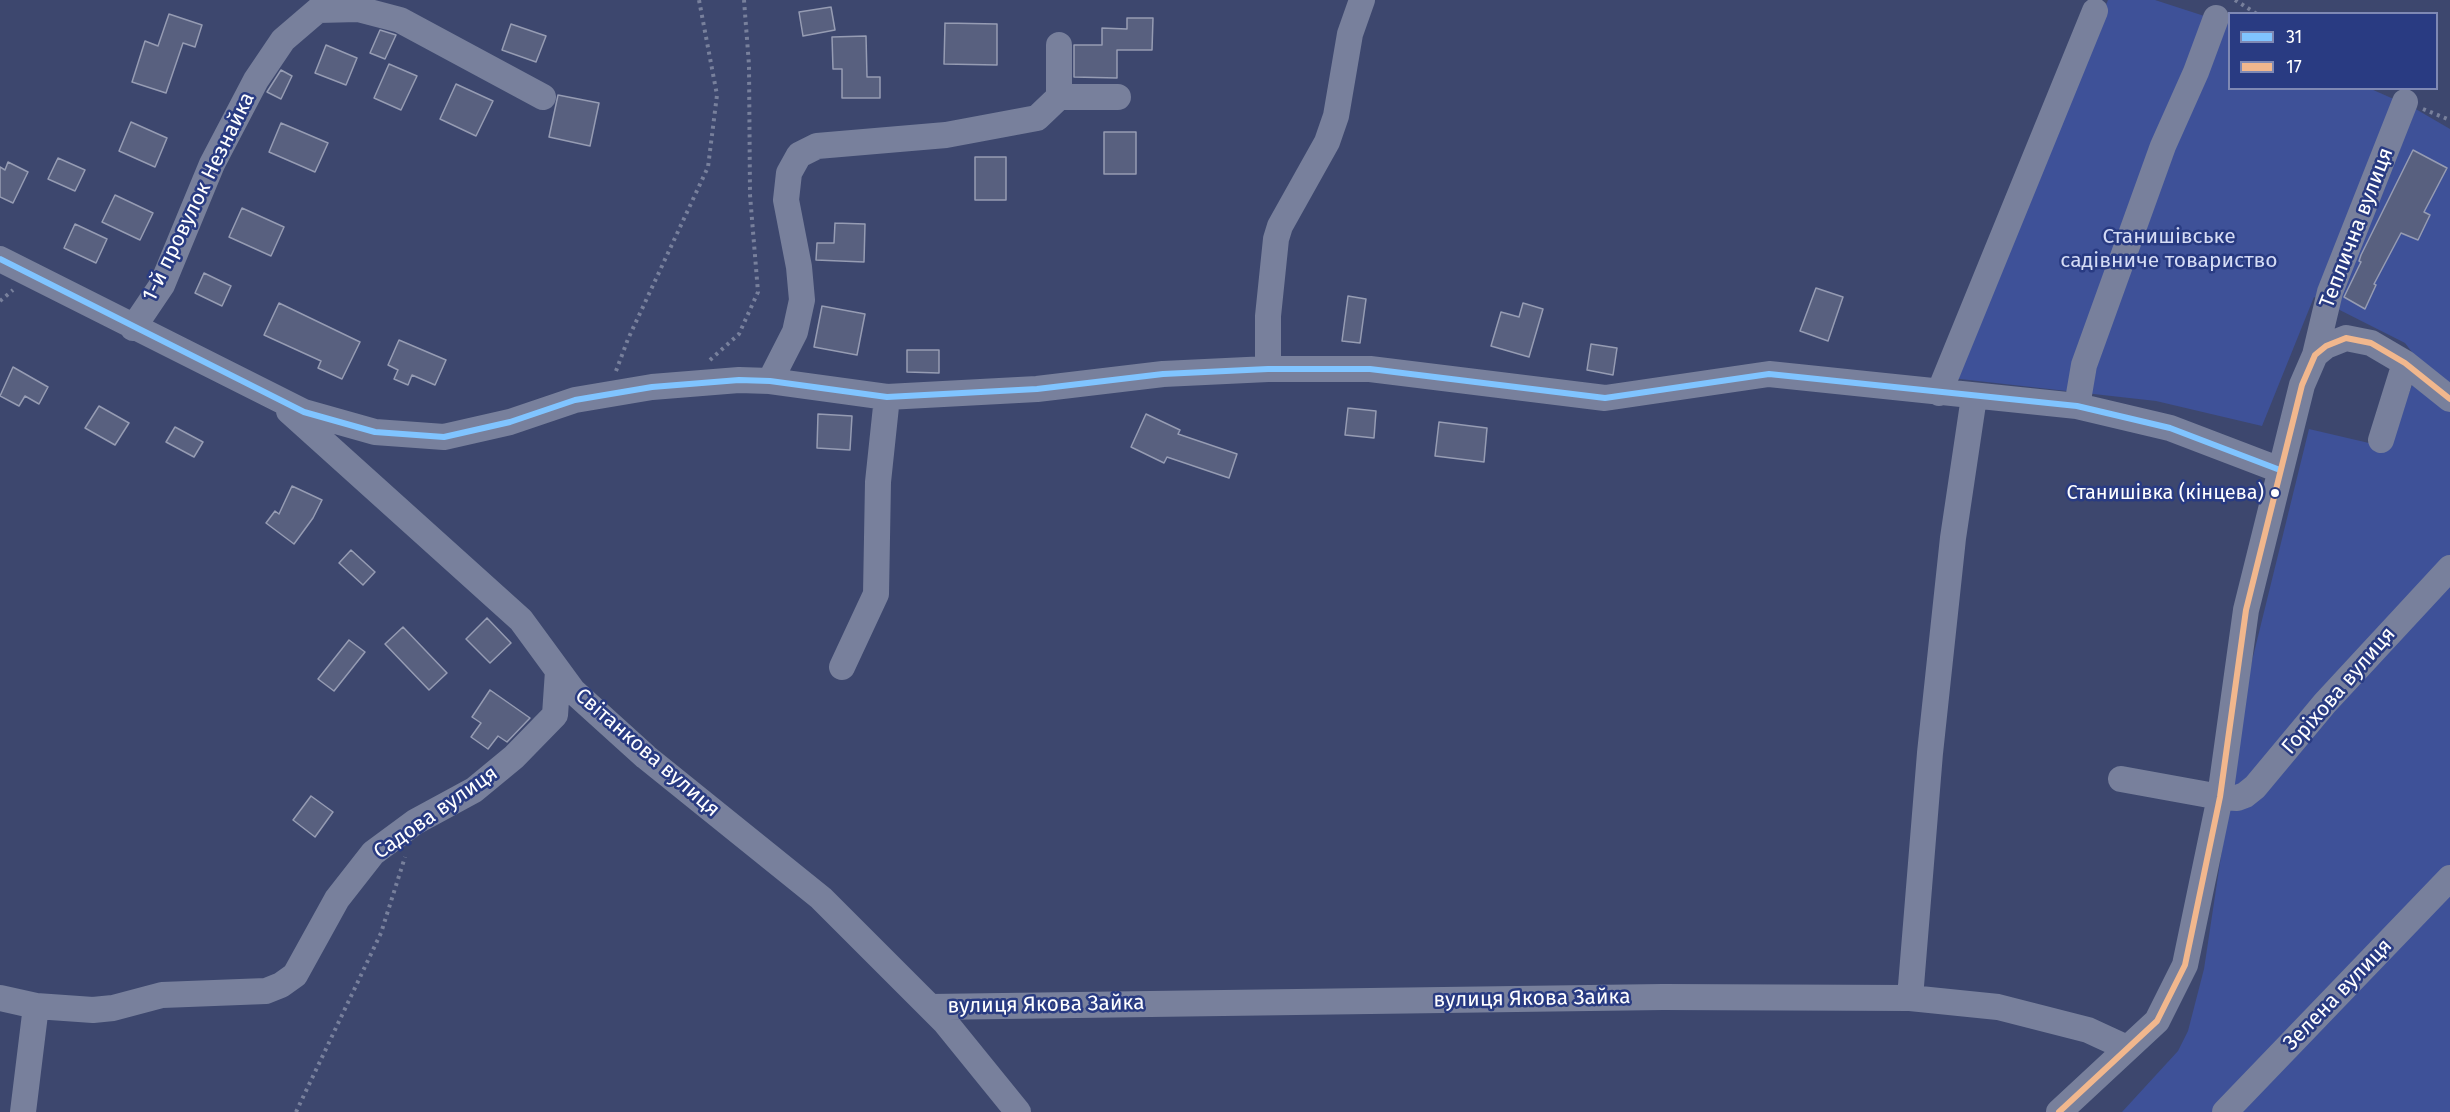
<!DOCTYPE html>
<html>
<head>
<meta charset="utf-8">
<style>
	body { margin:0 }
	#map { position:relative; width:2450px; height:1112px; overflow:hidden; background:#3d476e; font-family:"Fira Sans",sans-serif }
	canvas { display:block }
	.legend { position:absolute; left:2228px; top:12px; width:210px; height:78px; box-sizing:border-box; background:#293b82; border:2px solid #7f89b4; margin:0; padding:8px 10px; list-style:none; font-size:18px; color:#fff }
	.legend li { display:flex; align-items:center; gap:12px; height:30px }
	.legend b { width:30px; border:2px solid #7f89b4 }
</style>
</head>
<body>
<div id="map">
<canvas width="2450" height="1112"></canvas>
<ul class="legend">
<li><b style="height:8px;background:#80c4ff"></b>31</li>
<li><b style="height:8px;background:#f1b78d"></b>17</li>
</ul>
</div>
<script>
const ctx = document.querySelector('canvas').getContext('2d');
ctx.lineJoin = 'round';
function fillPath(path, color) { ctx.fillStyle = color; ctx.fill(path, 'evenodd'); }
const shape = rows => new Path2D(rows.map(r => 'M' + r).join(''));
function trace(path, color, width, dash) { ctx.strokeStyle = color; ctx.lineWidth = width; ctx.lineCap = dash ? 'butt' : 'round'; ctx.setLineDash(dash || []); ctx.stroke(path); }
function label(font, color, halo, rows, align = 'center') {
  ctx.font = font + ' "Fira Sans",sans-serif'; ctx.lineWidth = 5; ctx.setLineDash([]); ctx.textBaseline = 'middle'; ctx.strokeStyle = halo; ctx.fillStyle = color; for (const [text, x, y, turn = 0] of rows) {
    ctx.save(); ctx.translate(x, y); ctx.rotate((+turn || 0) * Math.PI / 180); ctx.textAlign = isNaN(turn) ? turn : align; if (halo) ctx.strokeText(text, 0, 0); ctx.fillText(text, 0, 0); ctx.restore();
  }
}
fillPath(shape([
	[2108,0,2155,0,2229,24,2230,88,2371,89,2414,108,2450,129,2450,1112,2122,1112,2178,1051,2188,1031,2204,969,2248,677,2309,429,2386,447,2421,364,2405,343,2314,297,2262,426,2156,401,1951,378]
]), '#3e5198');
const building = shape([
	[831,7,835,30,803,36,799,12,831,7],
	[169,14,202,25,195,47,183,43,166,93,132,82,145,41,158,46,169,14],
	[1127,18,1153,18,1152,50,1117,50,1117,78,1074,77,1074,45,1102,45,1102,28,1127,29,1127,18],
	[945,23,997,24,997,65,944,64,945,23],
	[511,24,546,36,536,62,502,50,511,24],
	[380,30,396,35,385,59,370,53,380,30],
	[866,36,867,77,880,77,880,98,842,98,842,69,833,69,832,37,866,36],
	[326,45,357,58,346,85,315,73,326,45],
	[389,64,417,76,401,110,374,98,389,64],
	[281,70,292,76,281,99,267,92,281,70],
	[456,84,493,101,476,136,440,119,456,84],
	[558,95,599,103,590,146,549,137,558,95],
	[131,122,167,138,155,167,119,151,131,122],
	[281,123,328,143,315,172,269,152,281,123],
	[1104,132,1136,132,1136,174,1104,174,1104,132],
	[2413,150,2447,168,2424,212,2430,215,2418,240,2401,233,2374,284,2376,285,2365,309,2344,297,2361,262,2359,261,2361,255,2413,150],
	[975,157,1006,157,1006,200,975,200,975,157],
	[58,158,85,170,75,191,48,179,58,158],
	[8,162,28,172,13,203,0,197,0,167,5,170,8,162],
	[115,195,153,213,140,240,102,222,115,195],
	[242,208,284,227,271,256,229,237,242,208],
	[835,223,865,224,864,262,816,260,817,243,834,243,835,223],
	[75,224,107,239,96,263,64,248,75,224],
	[204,273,231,286,222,306,195,293,204,273],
	[1816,288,1843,297,1828,341,1800,331,1816,288],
	[1348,296,1366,299,1360,343,1342,341,1348,296],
	[279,303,360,342,342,379,318,368,321,361,264,335,279,303],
	[1523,303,1543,309,1529,357,1491,346,1501,312,1519,317,1523,303],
	[822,306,865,314,857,355,814,347,822,306],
	[399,340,446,360,435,385,412,375,408,385,394,379,398,370,388,365,399,340],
	[1591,344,1617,348,1613,375,1587,370,1591,344],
	[907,350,939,350,939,373,907,372,907,350],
	[13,367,48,387,39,404,25,396,19,406,0,396,13,367],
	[99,406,129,423,115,445,85,428,99,406],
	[1348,408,1376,411,1374,438,1345,435,1348,408],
	[818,414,852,416,850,450,817,448,818,414],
	[1146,414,1180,430,1178,434,1237,454,1229,478,1167,457,1164,463,1131,447,1146,414],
	[1439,422,1487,428,1484,462,1435,456,1439,422],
	[175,427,203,442,194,457,166,442,175,427],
	[292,486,322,500,313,518,294,544,266,523,275,511,279,514,292,486],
	[351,550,375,572,363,585,339,563,351,550],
	[487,618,511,643,490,663,466,639,487,618],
	[403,627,447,673,429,690,385,644,403,627],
	[349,640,365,652,334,691,318,679,349,640],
	[490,690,530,718,507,742,498,736,488,749,471,737,481,723,472,717,490,690],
	[311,796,333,812,315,837,293,820,311,796]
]);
fillPath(building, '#58607f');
trace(building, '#969cb3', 1.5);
trace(shape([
	[2235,0,2257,14],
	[2423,109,2450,120],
	[0,301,13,290],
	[710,360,739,334,758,292,750,195,749,65,744,0],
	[616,371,628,339,708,167,717,95,699,0],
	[296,1112,381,933,405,857]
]), '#78809c', 4, [3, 4.5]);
trace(shape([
	[1059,97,1118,97],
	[0,259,304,412,375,432,444,437,510,422,575,400,652,387,739,380,770,381,887,397,1037,389,1163,374,1268,369,1370,369,1605,398,1769,374,2077,406,2170,428,2280,470],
	[133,328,162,285,212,164,256,80,283,40,318,10,358,9,400,20,543,97],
	[2315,355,2330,292,2405,102],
	[1268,369,1268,316,1276,239,1280,226,1327,142,1336,116,1350,34,1362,0],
	[770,381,795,332,802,300,799,267,786,200,789,173,799,155,817,146,946,135,1037,118,1059,97,1059,45],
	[1939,393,2095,11],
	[2077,406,2084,365,2163,146,2196,72,2216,18],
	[289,411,521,620,573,691,646,757,821,898,945,1022,1018,1112],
	[2381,440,2405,363],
	[842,667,876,594,878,482,887,397],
	[2121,779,2220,797,2237,798,2245,795,2255,787,2325,703,2450,568],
	[0,998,36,1006,93,1010,113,1008,162,995,266,991,281,985,295,975,337,899,373,853,415,822,474,790,514,757,555,715,558,671],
	[1910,998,1930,753,1953,538,1974,397],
	[930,1007,1663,997,1910,998,1998,1007,2088,1030,2127,1048],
	[23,1112,36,1006],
	[2059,1112,2157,1021,2185,965,2220,797,2246,610,2302,385,2315,355,2326,346,2346,338,2371,343,2405,363,2450,399],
	[2225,1112,2450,878]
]), '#78809c', 26);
trace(shape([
	[0,259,304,412,375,432,444,437,510,422,575,400,652,387,739,380,770,381,887,397,1037,389,1163,374,1268,369,1370,369,1605,398,1769,374,2077,406,2170,428,2280,470]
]), '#80c4ff', 6);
trace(shape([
	[2059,1112,2157,1021,2185,965,2220,797,2246,610,2302,385,2315,355,2326,346,2346,338,2371,343,2405,363,2450,399]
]), '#f1b78d', 6);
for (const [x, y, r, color] of [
	[2275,493,5,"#fff"]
]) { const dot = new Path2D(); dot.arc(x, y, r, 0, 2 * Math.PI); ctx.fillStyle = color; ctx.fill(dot); trace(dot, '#293b82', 2); }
label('20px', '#fff', '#293b82', [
	["Станишівка (кінцева)",2264,493]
], 'right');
label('21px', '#fff', '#293b82', [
	["1-й провулок Незнайка",199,197,-64],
	["Теплична вулиця",2357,228,-69],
	["Горіхова вулиця",2339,691,-49],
	["Світанкова вулиця",647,753,41],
	["Садова вулиця",436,813,-35],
	["Зелена вулиця",2338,995,-46],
	["вулиця Якова Зайка",1532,999,-1],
	["вулиця Якова Зайка",1046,1005,-1]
]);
label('21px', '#d5dcf5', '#293b82', [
	["Станишівське",2169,237],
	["садівниче товариство",2169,261]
]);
</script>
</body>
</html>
